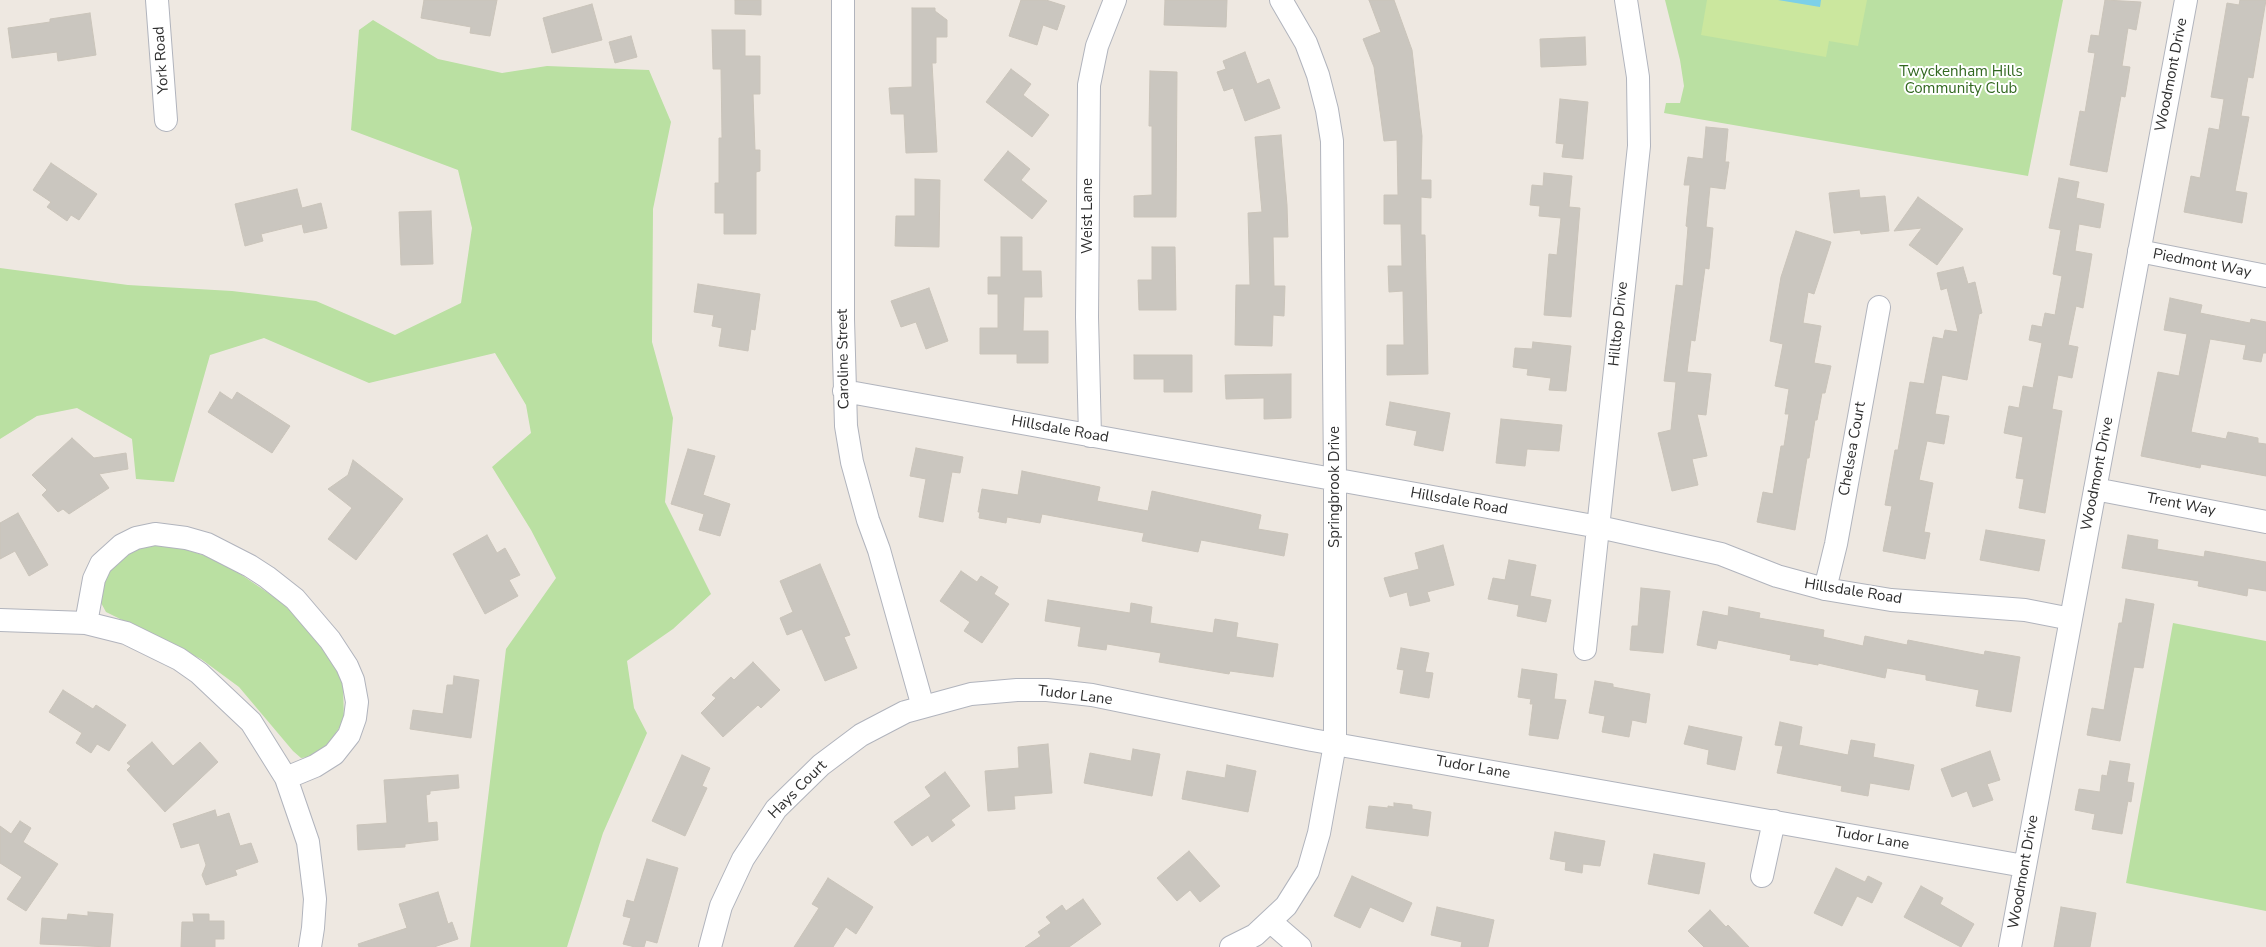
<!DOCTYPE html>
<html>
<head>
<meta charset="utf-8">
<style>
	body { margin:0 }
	canvas { display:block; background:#eee8e1 }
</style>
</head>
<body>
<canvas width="2266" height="947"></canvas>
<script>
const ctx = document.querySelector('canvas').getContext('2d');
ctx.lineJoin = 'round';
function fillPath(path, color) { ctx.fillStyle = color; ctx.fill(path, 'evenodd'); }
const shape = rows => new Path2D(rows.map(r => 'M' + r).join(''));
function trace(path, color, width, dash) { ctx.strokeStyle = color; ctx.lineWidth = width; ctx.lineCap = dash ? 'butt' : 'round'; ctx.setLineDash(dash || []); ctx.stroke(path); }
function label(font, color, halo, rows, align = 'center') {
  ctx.font = font + ' "Nunito Sans",sans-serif'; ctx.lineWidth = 4; ctx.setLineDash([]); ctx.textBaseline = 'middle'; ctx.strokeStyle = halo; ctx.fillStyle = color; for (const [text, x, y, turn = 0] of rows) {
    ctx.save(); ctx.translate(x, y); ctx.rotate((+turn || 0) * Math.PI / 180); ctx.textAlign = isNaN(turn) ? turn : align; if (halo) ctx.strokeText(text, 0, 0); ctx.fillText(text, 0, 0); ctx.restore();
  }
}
fillPath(shape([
	[1665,0,2063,0,2028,176,1664,113,1666,103,1680,103,1684,86,1680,60],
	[373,20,438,59,502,73,547,66,649,70,671,122,653,209,652,342,673,418,665,502,711,594,673,629,627,661,634,708,647,733,603,833,567,947,470,947,506,649,556,578,531,530,492,467,531,433,526,405,495,353,369,383,264,338,210,355,174,482,136,479,132,439,77,408,37,416,0,439,0,268,128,285,232,291,316,301,395,335,461,303,472,228,458,170,351,130,359,30],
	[146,545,172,545,221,561,280,601,322,642,343,683,344,721,330,741,316,756,301,758,293,751,239,687,201,659,106,612,100,601,101,583,110,565,127,553],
	[2173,623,2266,641,2266,911,2126,883]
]), '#bae0a2');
fillPath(shape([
	[1707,0,1867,0,1858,46,1829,41,1826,57,1701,35]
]), '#cbe79e');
fillPath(shape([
	[1778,0,1821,0,1820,7]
]), '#7cd0e8');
const building = shape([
	[424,0,497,0,490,36,470,33,471,27,421,18,424,0],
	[735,0,761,0,761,15,735,14,735,0],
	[1021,0,1046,0,1065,6,1057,30,1043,25,1037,45,1009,36,1021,0],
	[1165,0,1227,0,1226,27,1164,25,1165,0],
	[1369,0,1394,0,1412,50,1422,136,1421,180,1431,180,1431,198,1421,197,1421,235,1425,235,1428,374,1387,375,1387,345,1404,345,1403,291,1389,292,1388,266,1402,266,1401,224,1384,224,1384,195,1398,195,1397,140,1384,141,1374,67,1363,39,1381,32,1369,0],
	[2105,0,2141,2,2136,30,2128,28,2122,66,2130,67,2125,97,2121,96,2107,172,2070,165,2080,111,2085,112,2095,53,2088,52,2091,35,2099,36,2105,0],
	[2240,0,2266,0,2253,78,2248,77,2241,116,2249,117,2235,191,2247,193,2242,223,2184,212,2191,176,2200,178,2209,128,2219,130,2224,99,2211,97,2227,3,2239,5,2240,0],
	[592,4,602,40,552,53,543,18,592,4],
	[912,8,935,8,935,11,947,20,947,37,936,37,936,63,932,63,937,152,906,153,904,114,891,114,889,88,912,87,912,8],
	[90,13,96,55,58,61,57,52,12,58,8,28,50,22,50,19,90,13],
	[712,30,745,30,745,56,760,56,760,94,753,94,755,150,760,150,760,171,756,172,756,234,724,234,724,213,715,213,715,183,719,183,719,138,722,138,721,69,713,69,712,30],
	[631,36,637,57,615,63,609,42,631,36],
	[1585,37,1586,65,1541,67,1540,39,1585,37],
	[1245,52,1257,84,1269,79,1280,108,1245,121,1233,88,1224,91,1217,72,1226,69,1223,61,1245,52],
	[1011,69,1031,84,1023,95,1049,115,1032,137,986,102,1011,69],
	[1150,71,1177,72,1176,217,1134,217,1134,196,1152,195,1152,126,1149,126,1150,71],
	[1560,99,1588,102,1583,159,1562,157,1564,144,1556,143,1560,99],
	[1706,127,1728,129,1725,162,1729,162,1725,189,1710,187,1706,227,1713,228,1709,269,1705,268,1695,341,1691,340,1687,372,1711,374,1706,415,1697,414,1707,456,1692,459,1698,485,1672,491,1658,433,1671,430,1676,382,1664,381,1676,285,1683,286,1688,227,1686,226,1690,185,1684,185,1688,157,1703,159,1706,127],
	[1281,135,1287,205,1288,237,1273,237,1274,286,1285,286,1284,316,1273,315,1272,346,1235,345,1236,285,1250,285,1248,213,1262,212,1255,137,1281,135],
	[1008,151,1030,169,1021,180,1047,201,1032,219,984,180,1008,151],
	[51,163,97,194,79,220,71,215,67,221,47,207,51,202,33,190,51,163],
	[1544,173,1572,176,1569,207,1580,208,1571,317,1544,315,1549,254,1557,255,1561,218,1539,216,1540,206,1530,205,1532,185,1543,186,1544,173],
	[2059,178,2079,182,2076,198,2104,204,2100,228,2079,224,2075,251,2092,254,2083,308,2076,306,2068,345,2078,347,2072,378,2058,375,2052,409,2062,411,2045,513,2019,508,2024,479,2016,478,2023,437,2004,433,2009,406,2019,408,2023,386,2033,388,2042,343,2029,340,2032,325,2042,327,2045,313,2055,315,2062,276,2053,274,2061,230,2049,228,2059,178],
	[915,179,940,180,939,247,895,246,896,216,915,216,915,179],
	[297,189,302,208,321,203,327,228,304,233,302,224,261,234,263,241,245,246,235,204,297,189],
	[1859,190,1860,198,1885,196,1889,231,1861,234,1860,230,1834,233,1829,193,1859,190],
	[1918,197,1963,229,1937,265,1909,245,1922,228,1894,231,1918,197],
	[431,211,433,264,401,265,399,212,431,211],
	[1796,231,1831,242,1814,294,1808,292,1803,323,1821,326,1814,363,1831,366,1825,393,1822,393,1817,420,1815,420,1809,458,1807,458,1795,530,1757,522,1763,492,1773,494,1781,446,1784,446,1789,414,1785,414,1789,389,1775,386,1783,344,1770,341,1781,277,1796,231],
	[1001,237,1022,237,1022,271,1041,271,1042,297,1024,297,1023,331,1048,331,1048,363,1017,363,1017,354,980,354,980,328,998,328,998,294,988,294,988,277,1001,277,1001,237],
	[1152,247,1175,247,1176,310,1139,310,1138,280,1152,280,1152,247],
	[1963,267,1968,284,1975,282,1982,313,1979,314,1967,380,1942,375,1935,414,1949,416,1944,444,1927,441,1919,480,1933,483,1924,532,1930,533,1925,559,1883,551,1892,506,1885,505,1895,450,1898,450,1910,382,1924,384,1933,337,1943,339,1945,330,1958,332,1947,288,1941,290,1937,273,1963,267],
	[698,284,760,294,755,330,751,329,748,351,719,346,722,328,712,326,714,315,694,312,698,284],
	[929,288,948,341,926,349,916,322,901,327,891,301,929,288],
	[2170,298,2202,305,2200,313,2250,323,2251,319,2266,322,2266,353,2263,353,2261,362,2243,359,2246,345,2210,339,2191,432,2226,439,2228,432,2258,438,2258,443,2266,444,2266,476,2201,464,2200,468,2141,456,2158,372,2179,376,2187,334,2164,330,2170,298],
	[1533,342,1571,346,1566,391,1549,390,1551,378,1527,375,1528,369,1513,367,1515,348,1532,349,1533,342],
	[1134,355,1192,355,1192,392,1164,392,1164,379,1134,379,1134,355],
	[1291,374,1291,418,1264,419,1264,398,1226,399,1225,375,1291,374],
	[220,392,232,400,237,392,290,426,272,453,208,412,220,392],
	[1390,402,1450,413,1443,451,1414,445,1417,431,1386,425,1390,402],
	[1501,419,1562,425,1559,451,1527,449,1525,466,1496,463,1501,419],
	[72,438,94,458,126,453,128,469,99,474,109,488,69,514,63,509,58,512,42,495,47,490,32,475,72,438],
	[916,448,963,457,960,473,952,472,943,522,919,517,926,479,910,476,916,448],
	[688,449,715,456,703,495,730,504,720,536,699,530,704,514,671,504,688,449],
	[353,460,403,499,356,560,328,539,352,508,328,489,348,475,353,460],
	[1022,471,1100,487,1097,501,1148,511,1152,491,1261,515,1258,529,1288,534,1284,556,1201,540,1198,552,1142,541,1144,533,1042,514,1040,523,1007,517,1006,523,979,518,980,512,978,512,982,489,1018,495,1022,471],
	[18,513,48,565,29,576,15,551,0,559,0,523,18,513],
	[1986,530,2045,540,2039,571,1980,560,1986,530],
	[487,535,497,553,505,548,520,575,509,580,518,596,485,614,453,554,487,535],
	[2128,535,2158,540,2157,549,2204,557,2205,551,2266,562,2266,591,2248,588,2247,596,2198,586,2199,581,2122,568,2128,535],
	[1443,545,1454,585,1427,592,1430,601,1410,606,1407,592,1390,597,1384,578,1419,569,1415,553,1443,545],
	[1509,560,1536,565,1530,596,1551,600,1546,622,1517,616,1519,605,1488,599,1493,578,1505,580,1509,560],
	[820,564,850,635,844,637,857,668,825,681,802,629,787,635,780,618,793,612,780,581,820,564],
	[961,571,977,582,981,576,998,587,994,594,1009,604,982,643,964,631,970,622,940,601,961,571],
	[1641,588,1670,591,1663,653,1630,650,1632,626,1638,626,1641,588],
	[2126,599,2154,604,2143,668,2134,667,2120,741,2087,735,2092,708,2104,710,2119,623,2122,623,2126,599],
	[1048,600,1130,613,1131,603,1152,607,1150,623,1213,633,1215,619,1238,623,1236,637,1278,644,1273,677,1230,671,1229,674,1159,662,1161,653,1107,644,1106,650,1078,646,1081,627,1045,621,1048,600],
	[1729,607,1760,613,1759,618,1824,630,1823,637,1863,646,1865,636,1907,645,1908,640,1984,655,1985,651,2020,657,2011,712,1976,706,1979,690,1926,680,1926,675,1887,668,1885,678,1818,663,1818,665,1790,660,1791,655,1718,640,1716,649,1697,645,1703,611,1728,616,1729,607],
	[1401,648,1429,653,1425,672,1433,673,1429,698,1400,693,1404,670,1397,669,1401,648],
	[753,662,780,690,761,708,758,705,723,737,701,713,716,698,712,695,731,677,734,680,753,662],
	[1522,669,1557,674,1554,699,1566,700,1558,739,1529,735,1533,704,1530,704,1531,699,1518,697,1522,669],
	[454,676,479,680,471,738,410,729,413,710,443,714,447,685,453,685,454,676],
	[1595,681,1613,684,1613,687,1650,694,1646,723,1632,720,1629,737,1602,732,1605,716,1589,713,1595,681],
	[63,690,93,709,96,705,126,725,109,751,97,744,91,753,76,743,82,733,49,712,63,690],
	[1780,722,1802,727,1799,745,1848,755,1851,740,1875,744,1873,757,1914,765,1909,790,1870,783,1868,796,1841,791,1842,786,1777,773,1783,746,1775,745,1780,722],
	[1689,726,1742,737,1735,770,1707,764,1709,750,1684,744,1689,726],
	[152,742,173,766,200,742,218,762,165,812,127,770,131,766,127,763,152,742],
	[1048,744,1052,793,1014,796,1015,809,988,811,985,771,1019,768,1018,747,1048,744],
	[1133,749,1160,754,1152,796,1084,783,1090,753,1131,761,1133,749],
	[1990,751,2000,780,1987,784,1993,800,1973,807,1967,791,1952,797,1941,769,1990,751],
	[682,755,710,768,702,786,707,788,685,836,652,821,682,755],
	[2110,761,2130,764,2127,782,2134,783,2131,802,2128,801,2122,834,2092,829,2095,814,2075,810,2079,789,2100,792,2102,775,2107,776,2110,761],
	[1227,765,1256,771,1248,812,1182,799,1187,771,1225,778,1227,765],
	[945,772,970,806,951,820,955,825,932,842,928,835,912,846,894,822,931,796,925,787,945,772],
	[458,775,459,788,430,791,430,794,426,795,428,823,437,822,438,840,405,844,405,847,358,850,357,825,387,823,384,780,458,775],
	[1394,803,1412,805,1412,809,1431,812,1428,836,1366,828,1369,806,1388,808,1388,806,1394,807,1394,803],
	[215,810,217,817,229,813,240,846,251,843,258,862,235,870,237,875,206,885,202,875,206,865,199,843,181,848,173,824,215,810],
	[20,821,31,828,23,842,58,864,26,911,7,899,22,877,0,863,0,826,11,834,20,821],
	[1555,832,1605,841,1600,866,1583,864,1582,873,1565,870,1566,862,1550,859,1555,832],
	[1189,851,1220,886,1200,902,1190,890,1177,901,1157,878,1189,851],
	[1654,854,1705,863,1699,894,1648,884,1654,854],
	[647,859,678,868,657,943,646,940,644,947,635,947,623,944,631,918,623,916,627,900,634,902,647,859],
	[1836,868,1865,882,1868,876,1882,883,1872,903,1857,896,1842,926,1814,913,1836,868],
	[1352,876,1412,903,1403,922,1370,907,1360,928,1334,916,1352,876],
	[828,878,873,907,856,934,846,927,833,947,794,947,819,908,812,904,828,878],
	[1921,886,1943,898,1940,904,1974,924,1961,947,1904,917,1921,886],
	[438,892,448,924,452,922,458,939,434,947,359,947,358,944,407,928,399,904,438,892],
	[1083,899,1101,924,1069,947,1025,947,1041,936,1038,932,1051,923,1046,917,1062,905,1066,911,1083,899],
	[1437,907,1494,920,1488,947,1461,947,1462,942,1431,935,1437,907],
	[2061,907,2096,913,2090,947,2054,947,2061,907],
	[1710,910,1726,927,1728,925,1749,947,1704,947,1688,931,1710,910],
	[88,912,113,914,110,947,40,944,42,918,67,920,68,914,88,916,88,912],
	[193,914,209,914,209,921,224,921,224,939,215,939,215,947,181,947,182,922,194,922,193,914]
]);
fillPath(building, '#cac6bf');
trace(building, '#cac4ba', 1);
const minor = shape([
	[157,0,166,120],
	[843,0,843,319,846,426,852,462,868,520,879,550,923,707],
	[2139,251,2266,276],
	[844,391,1599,527,1721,554,1777,576,1825,589,1891,600,2025,610,2071,619],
	[1090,436,1087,317,1089,85,1097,46,1115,0],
	[2095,489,2266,522],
	[1825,589,1836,544,1879,307],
	[0,620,86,623,126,633,179,659,199,673,251,722,286,778,308,842,315,899,313,928,310,947],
	[86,623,94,579,101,564,122,545,136,538,155,534,186,538,207,544,250,566,267,577,295,599,330,640,347,666,353,680,357,702,355,718,349,735,334,754,315,766,286,778],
	[1585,649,1639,146,1638,77,1626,0],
	[1762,876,1774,821],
	[1271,922,1300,947],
	[710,947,721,906,743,859,776,809,821,765,861,735,905,712,971,694,1017,690,1047,690,1092,695,1312,740,2024,866],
	[1231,947,1255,935,1286,906,1308,871,1319,833,1335,744,1335,479,1332,141,1327,110,1318,75,1306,43,1281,0],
	[2010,947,2186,0]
]);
trace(minor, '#b1b4bd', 24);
trace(minor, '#fff', 22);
label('15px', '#2e2e2e', '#fff', [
	["York Road",162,60,-94],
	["Woodmont Drive",2172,75,-79],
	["Weist Lane",1088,216,-90],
	["Piedmont Way",2202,264,11],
	["Hilltop Drive",1619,324,-84],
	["Caroline Street",844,359,-91],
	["Hillsdale Road",1060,430,10],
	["Chelsea Court",1853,449,-80],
	["Woodmont Drive",2098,474,-79],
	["Springbrook Drive",1335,487,-90],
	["Hillsdale Road",1459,502,10],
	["Trent Way",2181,505,11],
	["Hillsdale Road",1853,592,9],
	["Tudor Lane",1075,696,7],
	["Tudor Lane",1473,768,10],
	["Hays Court",798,790,-45],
	["Tudor Lane",1872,839,10],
	["Woodmont Drive",2024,872,-80]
]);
label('15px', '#326820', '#fff', [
	["Twyckenham Hills",1961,72],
	["Community Club",1961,89]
]);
</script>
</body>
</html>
